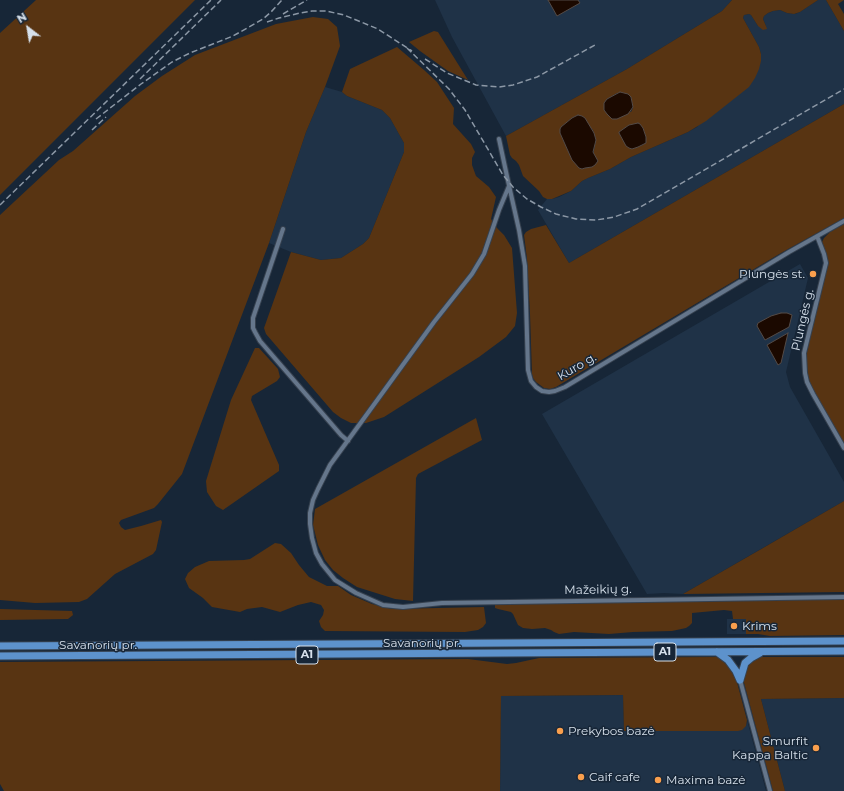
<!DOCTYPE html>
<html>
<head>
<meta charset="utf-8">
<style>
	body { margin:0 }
	#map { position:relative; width:844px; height:791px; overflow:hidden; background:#172637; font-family:Montserrat,sans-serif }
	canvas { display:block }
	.north { position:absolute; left:8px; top:8px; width:40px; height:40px; -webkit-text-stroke:3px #172637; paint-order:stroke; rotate:329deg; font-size:11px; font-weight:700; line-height:16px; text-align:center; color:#d6e0eb }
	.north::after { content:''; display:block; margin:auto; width:14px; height:18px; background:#d6e0eb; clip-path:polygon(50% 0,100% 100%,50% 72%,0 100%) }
</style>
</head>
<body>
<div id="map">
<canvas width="844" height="791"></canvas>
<div class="north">N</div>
</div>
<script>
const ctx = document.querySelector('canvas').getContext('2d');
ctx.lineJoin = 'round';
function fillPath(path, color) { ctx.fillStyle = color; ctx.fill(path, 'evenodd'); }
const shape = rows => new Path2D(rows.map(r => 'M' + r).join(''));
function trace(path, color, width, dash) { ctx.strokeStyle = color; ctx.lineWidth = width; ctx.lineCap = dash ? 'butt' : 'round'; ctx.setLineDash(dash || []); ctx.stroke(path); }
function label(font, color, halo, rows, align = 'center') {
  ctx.font = font + ' Montserrat,sans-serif'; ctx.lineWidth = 3; ctx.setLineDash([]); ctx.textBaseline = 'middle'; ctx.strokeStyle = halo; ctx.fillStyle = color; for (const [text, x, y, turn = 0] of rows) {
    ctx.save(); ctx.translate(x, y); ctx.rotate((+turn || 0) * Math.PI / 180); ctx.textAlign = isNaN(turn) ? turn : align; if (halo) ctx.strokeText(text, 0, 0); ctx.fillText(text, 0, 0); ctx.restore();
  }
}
fillPath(shape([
	[435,0,732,0,722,11,627,69,506,136,452,37],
	[818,0,826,0,844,31,844,104,569,263,538,210,547,199,552,199,559,197,571,191,582,181,588,178,610,169,631,157,688,132,697,127,761,54,759,47,743,18,744,15,749,14,751,15,758,26,766,26,763,19,764,16,768,13,773,11,780,10,787,13,795,14,800,12],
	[325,87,342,92,347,96,382,110,390,118,404,143,404,152,369,238,363,244,341,258,321,260,291,252,269,243,306,132],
	[800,264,808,278,786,372,790,387,844,482,844,501,683,594,664,593,647,594,542,414],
	[727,619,746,619,746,634,727,634],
	[623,695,624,731,746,726,747,720,766,791,500,791,501,696],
	[844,698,844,791,785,791,761,699]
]), '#1f3247');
fillPath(shape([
	[36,0,195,0,0,195,0,33],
	[732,0,818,0,800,12,794,14,787,13,780,10,773,11,768,13,764,16,763,19,766,26,767,29,763,30,758,26,751,15,749,14,744,15,743,18,759,47,761,54,761,61,759,69,755,78,749,87,706,121,688,132,631,157,610,169,588,178,582,181,571,191,552,199,547,199,543,197,539,191,523,176,519,165,516,161,512,158,510,155,506,136,627,69,722,11],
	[617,93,631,97,633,108,631,112,604,110,604,103,607,99],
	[578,115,593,130,596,140,594,150,594,154,588,168,585,168,582,169,572,160,560,133,560,129,561,127,572,118],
	[629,125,643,128,646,137,643,145,632,149,624,142,619,133,619,132],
	[826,0,844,0,838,4,844,14,844,31],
	[313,17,328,19,337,27,340,46,325,87,306,132,269,243,182,474,158,504,154,508,121,520,119,523,121,527,125,530,141,526,161,520,162,522,156,550,153,554,115,574,87,599,79,602,35,603,0,600,0,215,59,160,73,151,135,96,162,76,195,55,276,24],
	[434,31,438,32,468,80,448,71,420,51,409,42],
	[397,47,424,70,437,82,454,108,453,124,471,144,475,152,472,158,472,165,476,176,489,187,496,197,491,219,497,228,504,235,512,248,517,313,515,326,506,337,479,357,384,417,366,423,351,423,341,418,333,412,266,334,264,328,291,252,321,260,341,258,363,244,369,238,404,152,404,143,390,118,382,110,347,96,342,92,350,69],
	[844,104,844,218,781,253,556,387,550,389,544,388,536,382,533,378,532,374,530,314,527,259,524,235,526,232,531,229,546,225,569,263],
	[844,224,844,444,813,391,810,383,807,372,806,363,808,342,827,267,827,259,822,242,824,238,830,232],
	[255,348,259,348,278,369,280,377,277,381,252,396,251,400,279,465,279,471,223,510,216,506,207,492,206,481,231,400],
	[476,418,482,440,418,474,416,478,413,601,395,599,357,587,343,578,333,570,325,560,318,545,313,525,315,509],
	[844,501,844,592,683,594,763,548],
	[275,543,281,544,291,553,299,565,309,577,327,586,338,586,351,595,372,604,392,609,484,607,486,623,483,627,478,630,465,632,325,631,321,627,319,621,323,615,324,610,321,605,311,602,298,605,280,612,262,607,247,609,240,612,212,607,203,598,189,588,185,579,188,573,195,567,209,561,244,560,250,559],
	[810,599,844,599,844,635,770,636,758,634,746,634,746,619,733,619,732,611,724,610,692,613,692,623,689,626,686,628,672,631,633,632,609,634,574,632,559,634,554,632,551,630,545,628,532,629,523,628,518,625,513,614,511,612,498,609,495,608,495,604,638,601,734,601],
	[0,609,72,611,73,615,68,619,0,620],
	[716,657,721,658,734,671,747,720,746,726,742,730,738,731,624,731,623,695,501,696,500,791,4,791,0,784,0,662,468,659,507,664,516,663,539,658],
	[761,657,844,657,844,698,761,699,785,791,773,791,743,679,747,665,755,659]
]), '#583412');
const water = shape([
	[548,0,578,0,580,3,557,16,548,0],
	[620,92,628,94,631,97,633,107,628,114,617,119,612,119,607,114,604,110,604,103,607,99,620,92],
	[578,115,582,116,585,118,594,133,596,140,593,152,598,161,595,165,592,167,585,168,582,169,579,168,572,160,560,133,560,129,561,127,572,118,578,115],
	[638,123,640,124,643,128,646,137,646,143,638,147,632,149,629,148,626,146,619,133,619,132,629,125,638,123],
	[781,313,787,313,792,315,789,327,765,340,757,326,758,323,771,316,781,313],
	[788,333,781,363,778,365,767,345,788,333]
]);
fillPath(water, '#1b0900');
trace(water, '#534a46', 1);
const street = shape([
	[499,139,508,181,519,230,525,266,528,370,531,381,536,387,542,391,549,392,555,391,565,387,789,252,844,221],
	[509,186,499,210,484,254,472,274,434,322,330,465,318,489,313,500,310,513,310,524,312,538,316,553,322,564,335,580,356,593,383,605,403,607,442,603,844,597],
	[283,229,253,318,253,328,255,332,260,341,341,435,348,441],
	[817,236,824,254,826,263,804,353,805,373,807,382,813,394,844,448],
	[740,680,770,791]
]);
const highway = shape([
	[0,646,844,641],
	[717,652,728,660,736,671,740,680],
	[0,656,844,651],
	[740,680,745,663,751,658,760,653]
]);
trace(street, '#36414f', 6);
trace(highway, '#36414f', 9);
trace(street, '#65768b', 4);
trace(highway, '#5d92cc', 7);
trace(shape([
	[283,14,307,0],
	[267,22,279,18,300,13,312,11,326,11,344,15,378,29,412,51],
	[407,48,449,89,465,110,503,175,513,187,527,199,541,207,556,214,576,219,596,220,614,217,637,209,844,89],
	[425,59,447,73,476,85,499,87,513,85,537,77,595,45],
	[140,79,221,0],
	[96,119,141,84,172,62,190,53,233,36,249,27,263,19,271,12,282,0],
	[92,130,106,117],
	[0,205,211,0]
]), '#8c98a6', 1.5, [6, 3]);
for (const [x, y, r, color] of [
	[813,274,4,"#f99f4d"],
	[734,626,4,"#f99f4d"],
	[560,731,4,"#f99f4d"],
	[816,748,4,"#f99f4d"],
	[581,777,4,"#f99f4d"],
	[658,780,4,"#f99f4d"]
]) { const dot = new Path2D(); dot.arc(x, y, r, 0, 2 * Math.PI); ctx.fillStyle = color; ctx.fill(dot); trace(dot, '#172637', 1.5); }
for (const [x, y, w] of [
	[665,652,22],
	[307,655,22]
]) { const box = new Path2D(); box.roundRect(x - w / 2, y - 9, w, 18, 3); ctx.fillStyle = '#172637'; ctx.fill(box); trace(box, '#d6e0eb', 1); }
label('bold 11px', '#d6e0eb', null, [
	["A1",665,652],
	["A1",307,655]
]);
label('12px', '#d6e0eb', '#172637', [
	["Plungės st.",805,274,"right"],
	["Krims",742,626],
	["Prekybos bazė",568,731],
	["Smurfit",808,741,"right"],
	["Kappa Baltic",808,755,"right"],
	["Caif cafe",589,777],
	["Maxima bazė",666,780]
], 'left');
label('12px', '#d6e0eb', '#172637', [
	["Plungės g.",803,320,-77],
	["Kuro g.",577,367,-30],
	["Mažeikių g.",598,590,-1],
	["Savanorių pr.",422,643],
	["Savanorių pr.",98,645]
]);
</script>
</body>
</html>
